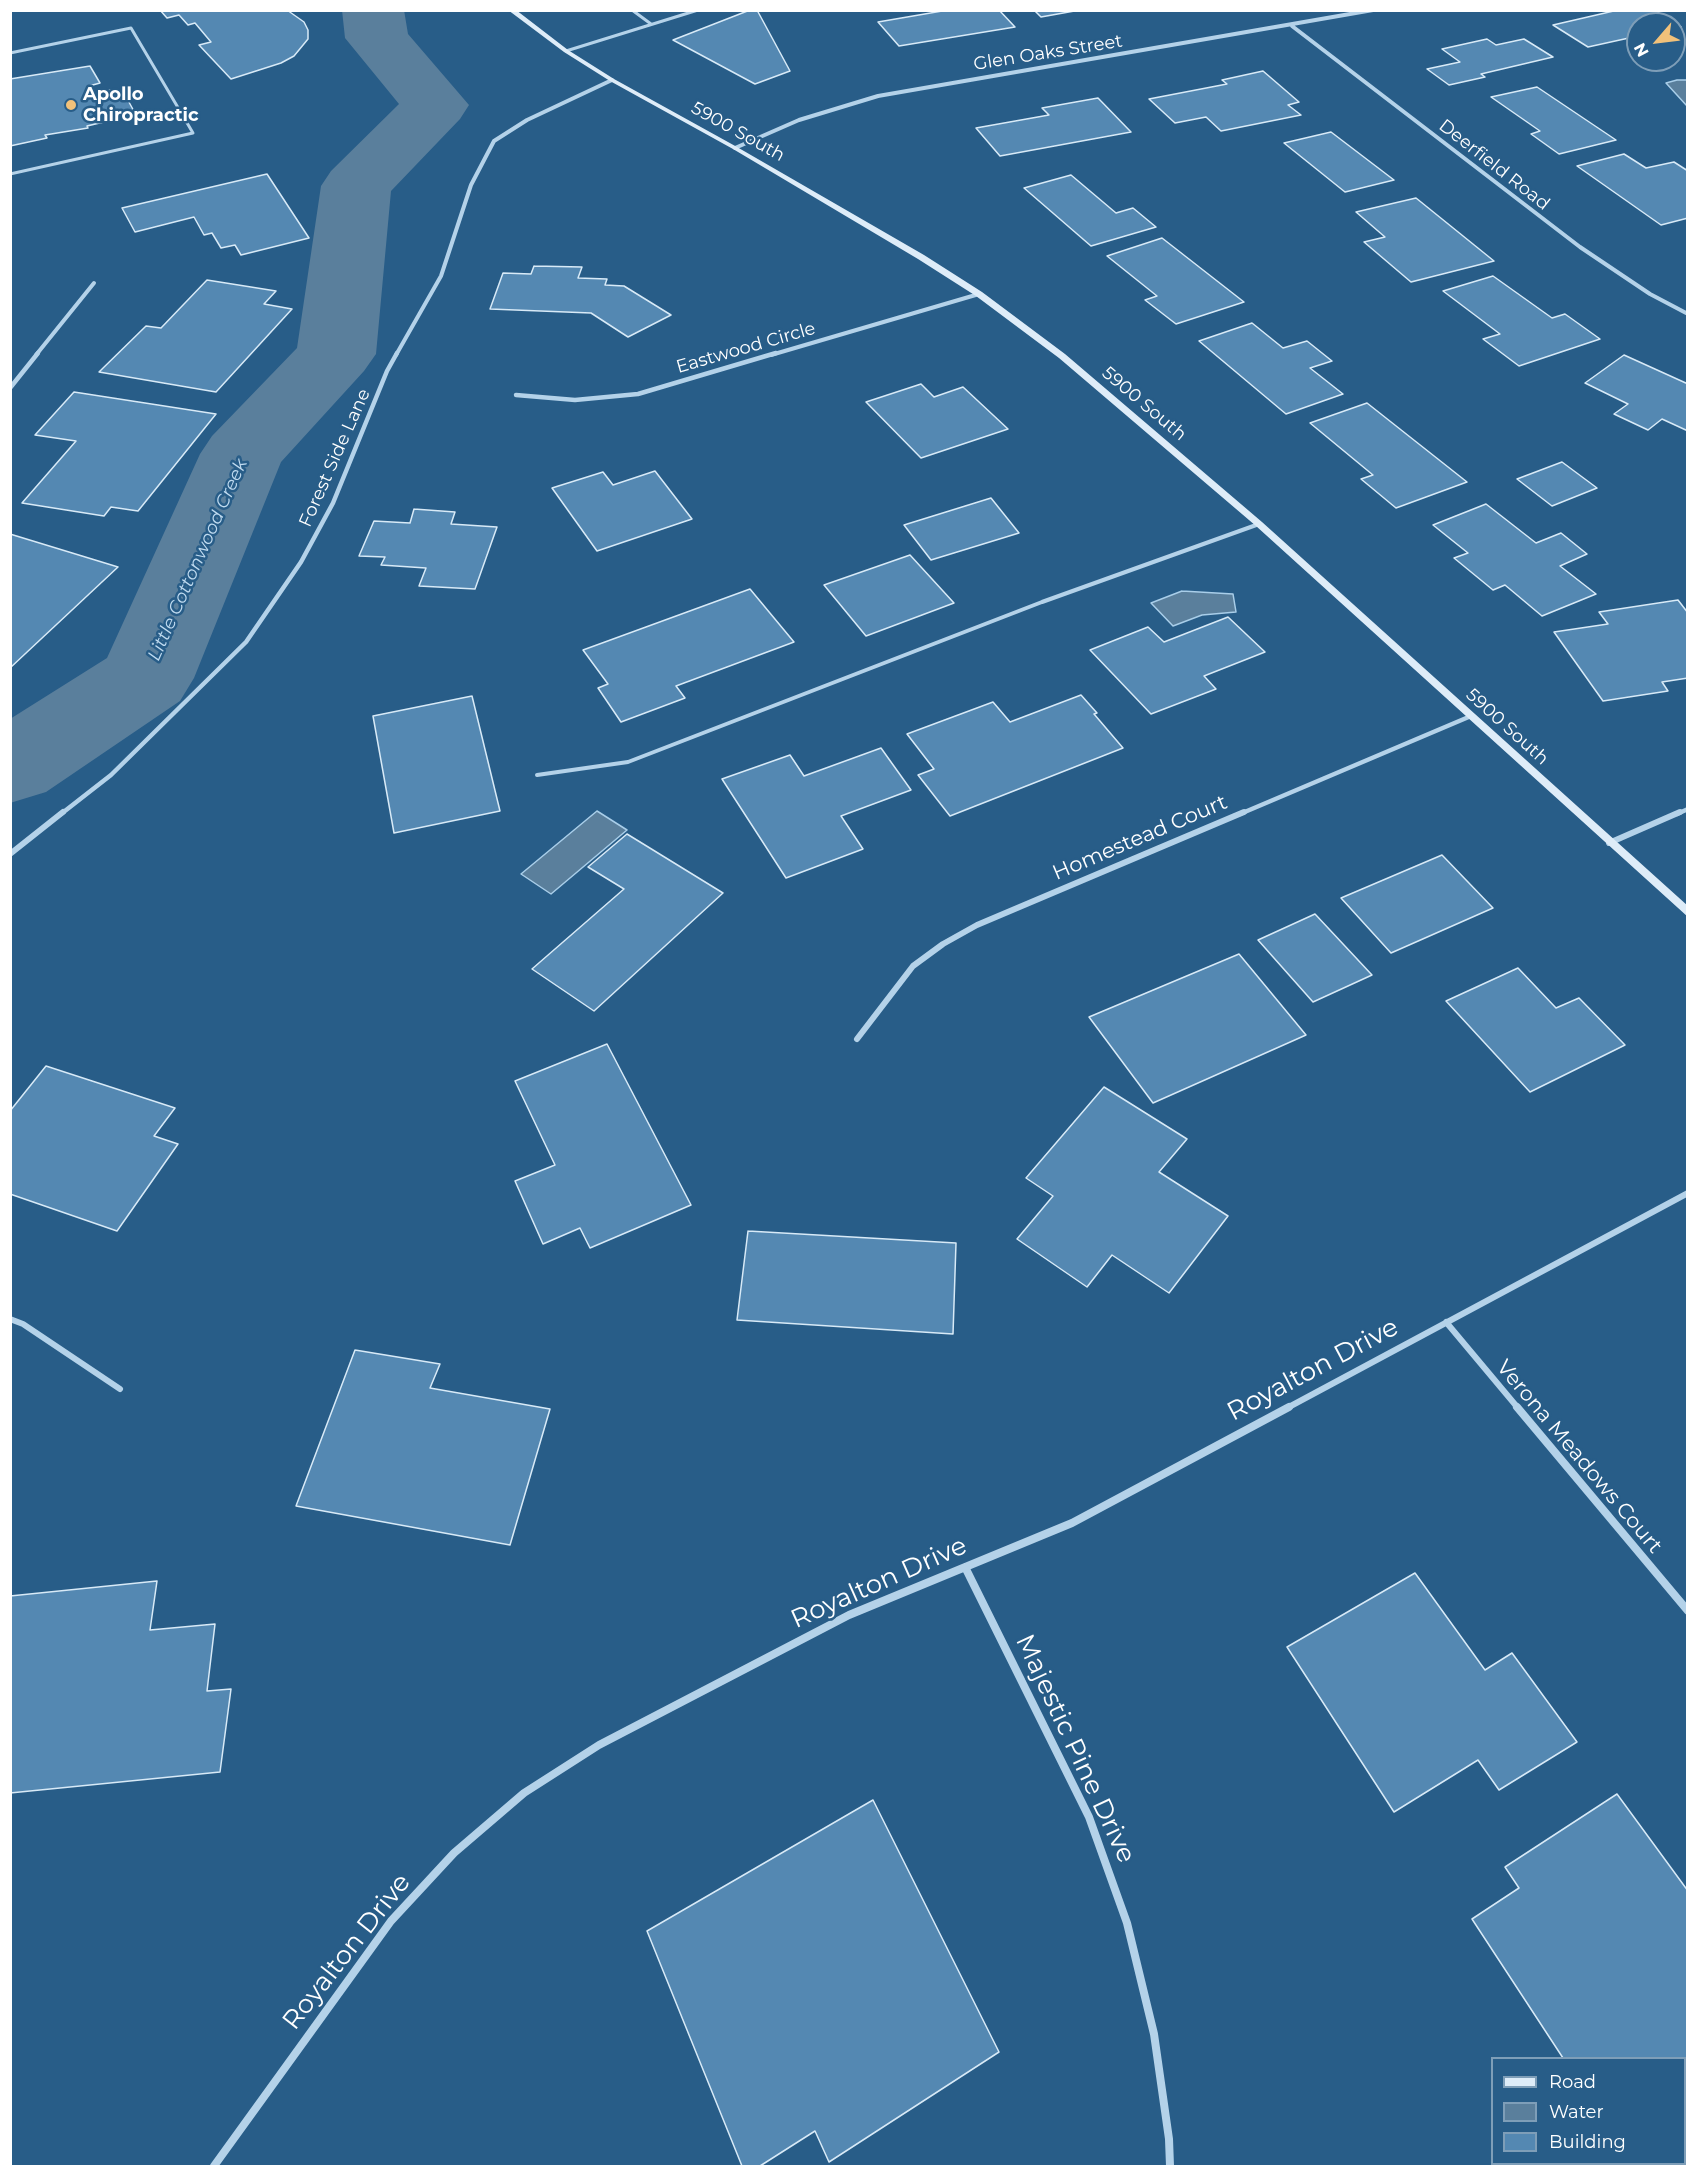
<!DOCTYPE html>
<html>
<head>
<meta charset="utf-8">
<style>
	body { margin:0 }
	#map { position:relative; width:1698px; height:2177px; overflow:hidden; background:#285d88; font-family:Montserrat,sans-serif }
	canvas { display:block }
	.frame { position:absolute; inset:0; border:12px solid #fff; pointer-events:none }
	.legend { position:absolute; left:1491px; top:2057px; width:195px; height:108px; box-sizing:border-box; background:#285d88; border:2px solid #7e9eb8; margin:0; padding:8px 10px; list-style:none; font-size:18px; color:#fff }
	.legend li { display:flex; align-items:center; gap:12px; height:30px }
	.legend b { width:30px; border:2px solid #7e9eb8 }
	.north { position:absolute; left:1626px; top:12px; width:60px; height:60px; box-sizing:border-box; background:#285d88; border:2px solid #7e9eb8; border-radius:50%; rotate:242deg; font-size:16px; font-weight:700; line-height:24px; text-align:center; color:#fff }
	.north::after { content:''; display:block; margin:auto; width:21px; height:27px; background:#f1c17a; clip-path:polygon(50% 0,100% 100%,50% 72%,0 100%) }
</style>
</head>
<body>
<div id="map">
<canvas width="1698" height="2177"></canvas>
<div class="frame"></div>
<ul class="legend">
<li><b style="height:8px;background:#deecf8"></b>Road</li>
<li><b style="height:16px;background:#5a7f9c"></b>Water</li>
<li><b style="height:16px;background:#5488b2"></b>Building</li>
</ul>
<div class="north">N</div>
</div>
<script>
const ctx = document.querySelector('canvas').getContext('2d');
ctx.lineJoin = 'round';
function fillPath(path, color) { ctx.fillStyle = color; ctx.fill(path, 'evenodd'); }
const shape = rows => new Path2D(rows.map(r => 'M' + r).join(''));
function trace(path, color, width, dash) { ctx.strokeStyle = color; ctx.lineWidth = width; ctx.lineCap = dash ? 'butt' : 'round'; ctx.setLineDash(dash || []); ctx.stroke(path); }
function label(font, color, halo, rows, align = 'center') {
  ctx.font = font + ' Montserrat,sans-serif'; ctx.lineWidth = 5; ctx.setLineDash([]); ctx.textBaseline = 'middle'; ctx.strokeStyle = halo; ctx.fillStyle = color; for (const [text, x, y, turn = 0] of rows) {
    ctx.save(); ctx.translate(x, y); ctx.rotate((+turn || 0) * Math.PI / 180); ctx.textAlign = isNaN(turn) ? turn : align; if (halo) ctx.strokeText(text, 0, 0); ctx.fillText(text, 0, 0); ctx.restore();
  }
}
const water = shape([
	[1677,80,1687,80,1687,106,1666,83,1677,80],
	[1182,591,1233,594,1236,612,1202,615,1173,626,1151,603,1182,591],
	[597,811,627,830,551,894,521,874,597,811]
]);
fillPath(water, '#5a7f9c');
trace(water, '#a9cee9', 1.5);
fillPath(shape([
	[342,10,404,10,408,34,469,105,460,119,391,191,376,354,364,371,281,462,194,678,180,701,46,792,10,803,10,719,107,658,200,454,212,436,297,348,321,186,331,171,399,104,345,38,342,10]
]), '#5a7f9c');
const building = shape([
	[160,10,287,10,304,22,308,30,308,39,294,56,281,63,231,79,199,45,211,42,195,23,188,25,179,15,167,18,160,10],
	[750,10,757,10,790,71,755,84,673,40,750,10],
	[948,10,999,10,1015,27,899,46,878,22,948,10],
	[1034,10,1080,10,1041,17,1034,10],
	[1618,10,1654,10,1681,27,1674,28,1674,24,1638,24,1638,36,1588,47,1553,25,1618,10],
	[1487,39,1496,45,1524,39,1553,57,1481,74,1485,77,1449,85,1427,69,1460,62,1442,49,1487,39],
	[90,66,100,83,89,86,94,94,111,90,115,97,125,95,135,113,107,119,108,121,87,126,88,128,45,135,47,138,10,146,10,79,90,66],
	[1263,71,1299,102,1288,105,1301,115,1221,131,1206,117,1175,123,1149,99,1227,84,1222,80,1263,71],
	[1537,87,1616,140,1559,154,1531,134,1540,131,1491,97,1537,87],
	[1098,98,1131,132,1000,156,976,128,1049,115,1042,108,1098,98],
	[1331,132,1394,180,1345,192,1284,143,1331,132],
	[1624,154,1646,168,1674,162,1688,171,1688,218,1661,225,1577,166,1624,154],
	[267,174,309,238,241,255,235,245,221,248,212,233,204,235,194,217,135,232,122,208,267,174],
	[1071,175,1116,213,1133,208,1156,227,1091,246,1024,188,1071,175],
	[1416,198,1494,261,1411,282,1364,242,1385,237,1356,212,1416,198],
	[1162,238,1244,302,1176,324,1145,300,1157,296,1107,256,1162,238],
	[534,266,582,267,578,278,607,279,605,285,624,286,671,315,628,337,591,313,490,309,503,273,531,274,534,266],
	[1493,276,1552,318,1565,314,1600,339,1519,366,1483,339,1500,334,1443,291,1493,276],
	[207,280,276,291,264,304,292,309,216,392,99,372,146,326,161,328,207,280],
	[1252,323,1283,348,1307,341,1332,361,1310,368,1343,394,1286,414,1199,341,1252,323],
	[1624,355,1688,384,1688,431,1662,419,1648,430,1614,414,1628,404,1585,383,1624,355],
	[921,384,934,397,963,387,1008,429,921,458,866,402,921,384],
	[74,392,216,414,138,511,111,507,104,516,22,503,76,441,35,435,74,392],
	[1367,403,1467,482,1396,508,1361,479,1373,475,1310,423,1367,403],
	[1562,462,1597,488,1552,506,1517,479,1562,462],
	[655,471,692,519,597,551,552,488,603,472,613,485,655,471],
	[991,498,1019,533,931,560,904,525,991,498],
	[1486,504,1536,543,1561,533,1587,554,1560,566,1596,594,1542,616,1505,585,1493,590,1454,558,1468,553,1433,525,1486,504],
	[414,509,455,512,451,524,497,527,475,589,419,586,426,568,381,565,385,557,359,556,374,521,410,523,414,509],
	[10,534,118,567,10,668,10,534],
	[910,555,954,603,866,636,824,585,910,555],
	[750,589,794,642,676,686,685,698,621,722,598,688,608,684,583,650,750,589],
	[1678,600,1688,613,1688,678,1662,682,1668,691,1603,701,1554,632,1608,624,1599,612,1678,600],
	[1228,617,1265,652,1204,676,1216,689,1151,714,1090,650,1148,627,1164,642,1228,617],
	[1081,695,1097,713,1094,714,1123,748,950,816,918,775,934,769,907,734,993,702,1010,722,1081,695],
	[472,696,500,811,394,833,373,716,472,696],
	[881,748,911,790,841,816,863,849,786,878,722,779,790,755,804,776,881,748],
	[627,834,723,893,594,1011,532,969,624,889,588,867,627,834],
	[1442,855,1493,908,1391,953,1341,898,1442,855],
	[1315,914,1372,975,1313,1002,1258,940,1315,914],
	[1239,954,1306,1035,1153,1103,1089,1017,1239,954],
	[1518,968,1556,1008,1579,998,1625,1045,1530,1092,1446,1001,1518,968],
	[607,1044,691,1205,590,1248,580,1228,543,1244,515,1181,555,1165,515,1081,607,1044],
	[46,1066,175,1108,154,1136,178,1144,117,1231,10,1194,10,1111,46,1066],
	[1104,1087,1187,1139,1159,1172,1228,1216,1169,1293,1112,1255,1087,1287,1017,1239,1053,1196,1026,1178,1104,1087],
	[748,1231,956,1243,953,1334,737,1320,748,1231],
	[355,1350,440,1364,430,1388,550,1409,510,1545,296,1506,355,1350],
	[1415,1573,1485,1670,1512,1653,1577,1742,1499,1790,1478,1760,1394,1812,1287,1647,1415,1573],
	[157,1581,150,1630,215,1624,207,1691,231,1689,220,1772,10,1793,10,1596,157,1581],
	[1617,1794,1688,1891,1688,2134,1684,2136,1684,2058,1563,2058,1472,1919,1519,1888,1505,1867,1617,1794],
	[873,1800,999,2052,829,2162,815,2131,760,2166,742,2166,647,1931,873,1800]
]);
fillPath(building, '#5488b2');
trace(building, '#d8eaf7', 1.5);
trace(shape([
	[632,10,651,24],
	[566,51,698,10],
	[10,53,131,28,193,133,10,174]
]), '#b4d2e9', 3);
trace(shape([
	[537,775,628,762,1042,602,1259,524]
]), '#b4d2e9', 4);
trace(shape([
	[1292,26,1580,247,1650,294,1688,314],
	[735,148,799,120,878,96,1373,10],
	[36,355,94,283],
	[396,355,441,276,471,185,494,141,527,120,612,80],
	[771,355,979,294]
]), '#b4d2e9', 4);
trace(shape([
	[10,388,38,353],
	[516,395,575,400,638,394,776,353],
	[61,814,111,775,246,642,301,562,333,503,387,371,397,353],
	[1240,814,1471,716],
	[1677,814,1688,809]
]), '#b4d2e9', 4.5);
trace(shape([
	[1609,843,1680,812],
	[10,854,63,812],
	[857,1039,913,966,943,944,977,925,1244,812],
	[10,1319,23,1324,120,1389],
	[1446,1322,1518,1408],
	[1287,1408,1688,1193]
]), '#b4d2e9', 6);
trace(shape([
	[1517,1407,1688,1611],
	[965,1567,1089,1817,1127,1923,1154,2034,1169,2139,1170,2166],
	[214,2166,391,1921,454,1853,524,1793,599,1745,849,1615,1072,1523,1289,1407]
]), '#b4d2e9', 8);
fillPath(shape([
	[508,10,516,10,568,50,614,79,737,147,924,255,982,292,1065,354,1262,522,1688,906,1688,917,1256,526,1059,358,976,296,918,259,733,149,610,81,564,52,508,10]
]), '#deecf8');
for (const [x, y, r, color] of [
	[71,105,6,"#f1c17a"]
]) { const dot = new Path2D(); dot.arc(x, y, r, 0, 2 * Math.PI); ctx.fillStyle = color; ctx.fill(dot); trace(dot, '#285d88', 2); }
label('18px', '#fff', '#285d88', [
	["Glen Oaks Street",1048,53,-9],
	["5900 South",738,132,29],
	["Deerfield Road",1494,165,38],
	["Eastwood Circle",746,348,-16],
	["5900 South",1144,404,40],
	["Forest Side Lane",335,458,-66],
	["5900 South",1507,727,42]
]);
label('bold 18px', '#fff', '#285d88', [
	["Apollo",83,95],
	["Chiropractic",83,116]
], 'left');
label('italic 18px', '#c0dbf0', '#285d88', [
	["Little Cottonwood Creek",198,560,-66]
]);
label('21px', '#fff', '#285d88', [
	["Homestead Court",1140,838,-23],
	["Verona Meadows Court",1579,1457,50]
]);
label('26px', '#fff', '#285d88', [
	["Royalton Drive",1313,1370,-28],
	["Royalton Drive",879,1583,-24],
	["Majestic Pine Drive",1075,1749,65],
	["Royalton Drive",347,1952,-52]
]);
</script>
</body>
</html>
